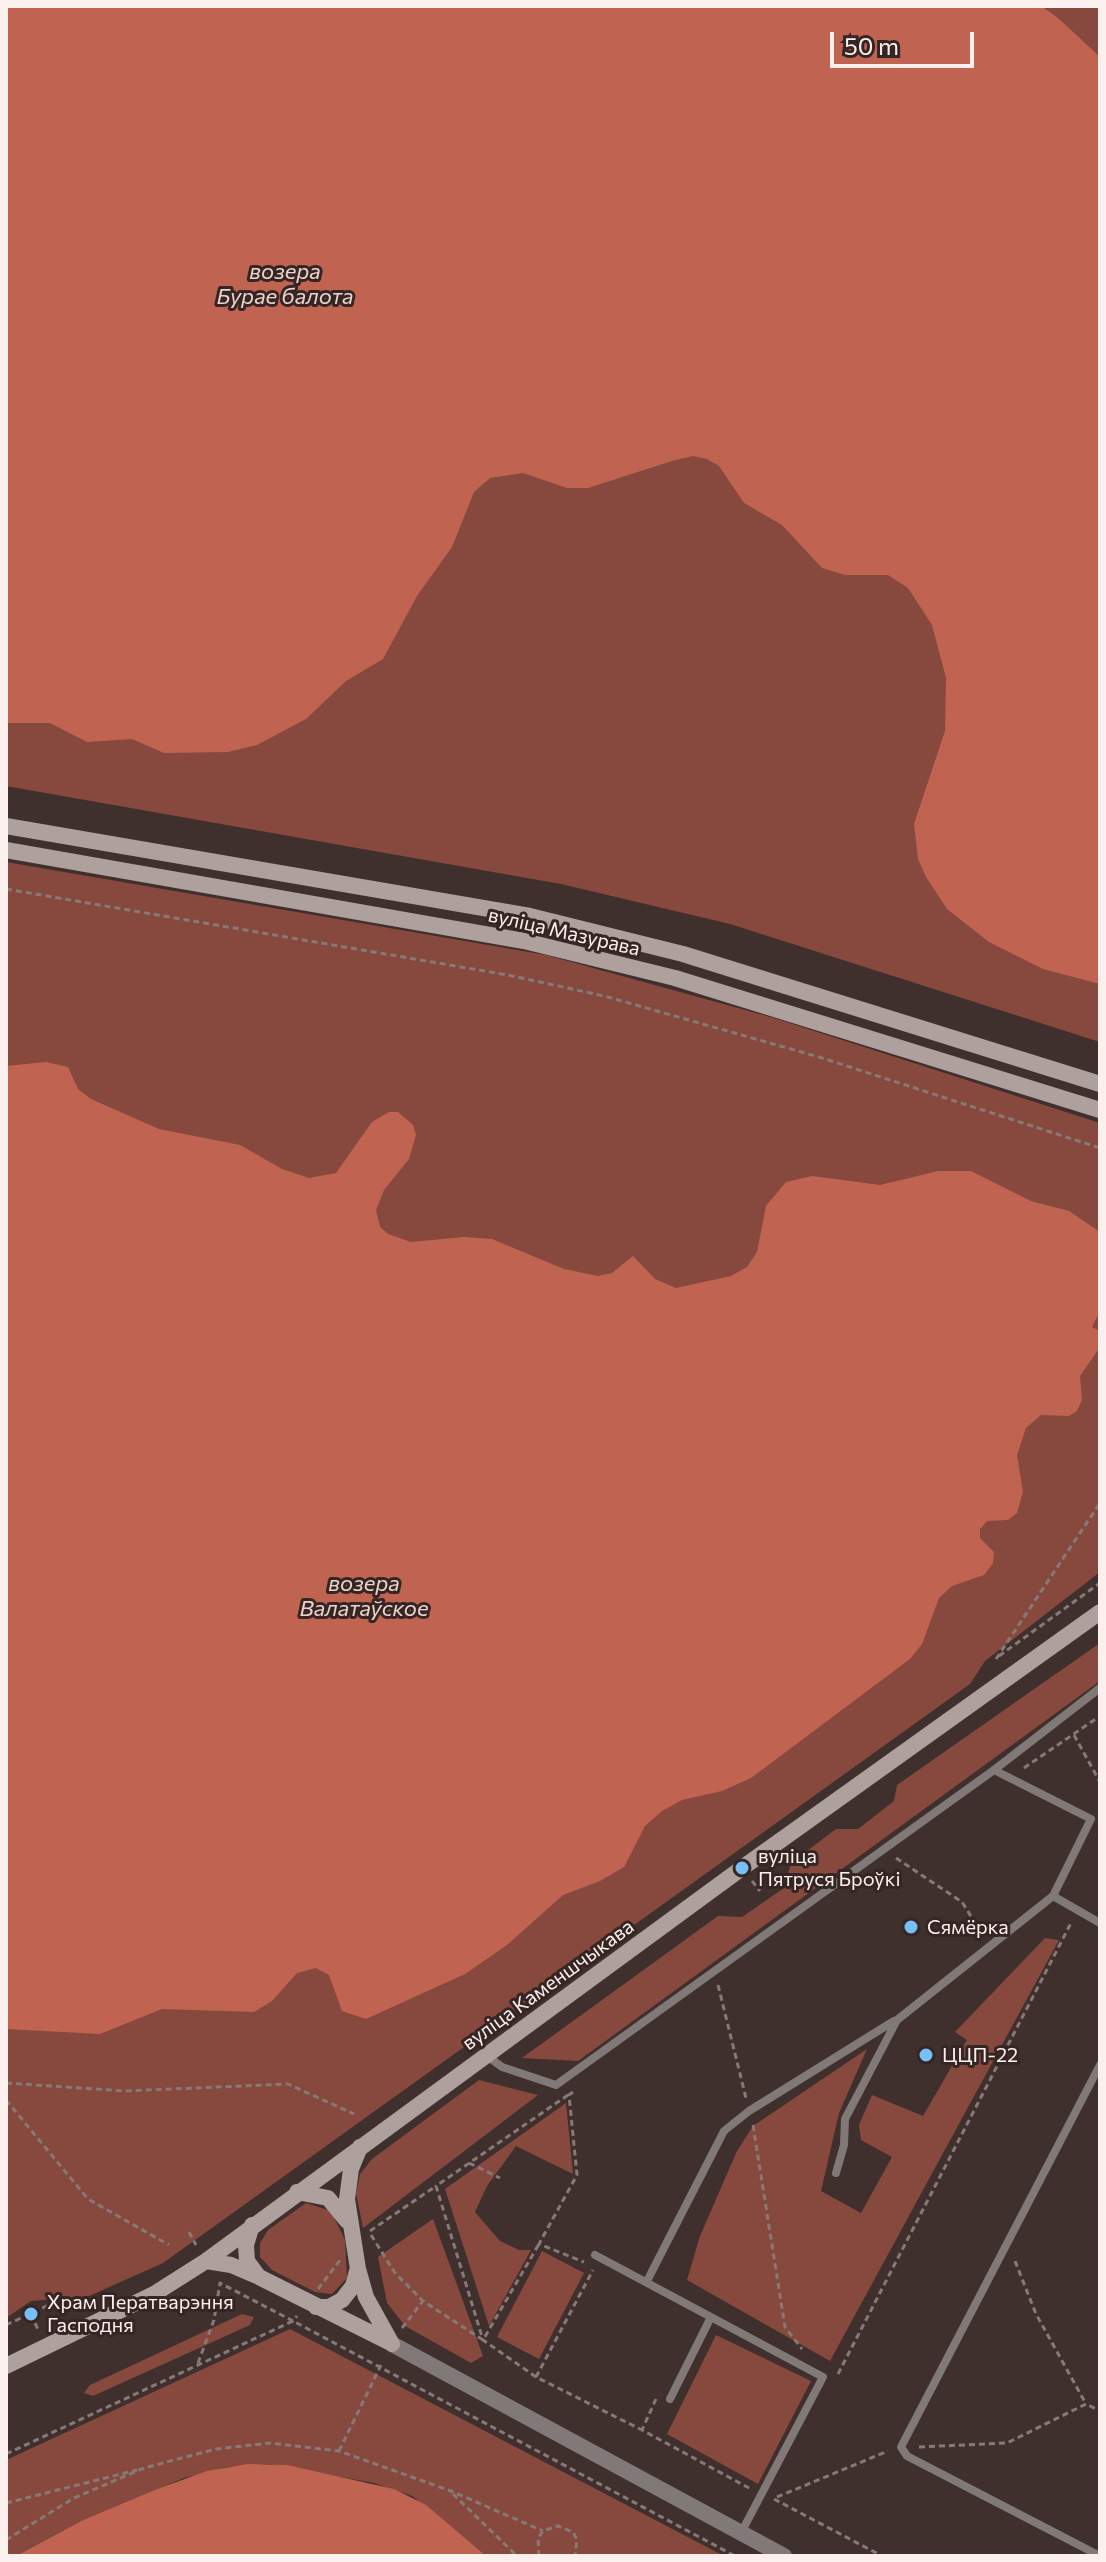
<!DOCTYPE html>
<html>
<head>
<meta charset="utf-8">
<style>
	body { margin:0 }
	#map { position:relative; width:1106px; height:2562px; overflow:hidden; background:#3f302d; font-family:Commissioner,sans-serif }
	canvas { display:block }
	.frame { position:absolute; inset:0; border:8px solid #fbf0ee; pointer-events:none }
	.scale { position:absolute; left:830px; top:32px; width:144px; height:36px; box-sizing:border-box; border:4px solid #fbf0ee; border-top:0; padding-left:10px; font-size:24px; line-height:28px; white-space:nowrap; color:#fbf0ee; -webkit-text-stroke:6px #352623; paint-order:stroke }
</style>
</head>
<body>
<div id="map">
<canvas width="1106" height="2562"></canvas>
<div class="frame"></div>
<div class="scale">50 m</div>
</div>
<script>
const ctx = document.querySelector('canvas').getContext('2d');
ctx.lineJoin = 'round';
function fillPath(path, color) { ctx.fillStyle = color; ctx.fill(path, 'evenodd'); }
const shape = rows => new Path2D(rows.map(r => 'M' + r).join(''));
function trace(path, color, width, dash) { ctx.strokeStyle = color; ctx.lineWidth = width; ctx.lineCap = dash ? 'butt' : 'round'; ctx.setLineDash(dash || []); ctx.stroke(path); }
function label(font, color, halo, rows, align = 'center') {
  ctx.font = font + ' Commissioner,sans-serif'; ctx.lineWidth = 6; ctx.setLineDash([]); ctx.textBaseline = 'middle'; ctx.strokeStyle = halo; ctx.fillStyle = color; for (const [text, x, y, turn = 0] of rows) {
    ctx.save(); ctx.translate(x, y); ctx.rotate((+turn || 0) * Math.PI / 180); ctx.textAlign = isNaN(turn) ? turn : align; if (halo) ctx.strokeText(text, 0, 0); ctx.fillText(text, 0, 0); ctx.restore();
  }
}
fillPath(shape([
	[6,6,1100,6,1100,1042,730,924,561,884,6,786],
	[6,862,546,955,774,1018,1100,1123,1100,1572,985,1661,970,1684,163,2263,89,2296,31,2301,6,2318],
	[1100,1643,1100,1681,578,2061,522,2058,718,1916,742,1917,784,1888,791,1863,836,1829,858,1829,894,1801,897,1785],
	[1045,1938,1059,1940,830,2361,687,2280,700,2236,737,2151,753,2126,867,2049,839,2113,821,2191,861,2213,892,2157,861,2140,859,2125,872,2095,923,2116,967,2040,955,2032],
	[479,2080,538,2095,363,2228,356,2193,360,2174,372,2159],
	[566,2103,573,2174,516,2146,487,2186,475,2212,500,2241,519,2250,531,2250,489,2326,445,2189],
	[306,2203,331,2211,345,2240,347,2278,332,2294,315,2292,272,2270,260,2257,260,2243,268,2230],
	[433,2219,483,2356,471,2363,405,2326,387,2303,378,2257],
	[542,2251,584,2273,539,2359,497,2337],
	[242,2314,254,2317,250,2325,93,2396,84,2393,90,2385],
	[290,2329,724,2556,486,2556,412,2496,374,2483,269,2464,228,2467,184,2478,83,2520,16,2556,6,2556,6,2460],
	[716,2335,811,2381,758,2484,667,2434]
]), '#87493d');
fillPath(shape([
	[6,6,1041,6,1058,18,1100,57,1100,984,1043,969,989,942,947,909,926,877,918,859,914,824,945,731,946,678,932,625,908,588,888,575,845,575,822,568,782,525,744,503,719,466,707,459,693,456,672,461,588,488,567,488,523,473,490,478,474,492,452,547,417,596,383,659,346,681,306,719,257,745,228,752,164,753,132,739,87,742,50,723,6,723],
	[46,1062,68,1067,78,1089,91,1099,159,1129,240,1145,282,1169,309,1178,336,1173,372,1122,389,1112,398,1112,413,1125,416,1135,409,1159,384,1190,376,1210,380,1227,388,1234,411,1242,464,1237,492,1239,564,1269,598,1276,612,1273,633,1256,655,1279,676,1288,731,1276,747,1267,757,1252,766,1206,786,1182,812,1176,880,1185,938,1171,971,1171,1031,1201,1069,1211,1100,1232,1100,1311,1092,1327,1100,1331,1100,1347,1080,1376,1082,1400,1077,1411,1069,1416,1041,1415,1026,1428,1017,1455,1023,1492,1017,1513,1008,1520,987,1521,980,1529,980,1538,994,1552,993,1563,984,1575,952,1586,939,1598,922,1644,910,1659,751,1778,722,1791,682,1800,662,1811,645,1826,624,1867,600,1881,563,1895,507,1945,465,1974,366,2019,342,2011,329,1975,316,1968,297,1973,272,2001,254,2012,162,2009,100,2034,6,2029,6,1066],
	[248,2464,287,2465,394,2489,426,2505,486,2556,16,2556,83,2520,157,2489,207,2471]
]), '#c16351');
trace(shape([
	[6,889,508,975,604,996,819,1057,1100,1148],
	[999,1656,1100,1583],
	[996,1659,1100,1503],
	[1074,1735,1100,1782],
	[1024,1768,1100,1716],
	[896,1858,962,1902,972,1918],
	[752,1881,760,1891],
	[718,1985,746,2098],
	[6,2083,125,2091,288,2084,354,2114],
	[573,2092,569,2095,577,2175,539,2244,584,2262],
	[568,2095,436,2186,483,2340,536,2377,642,2430],
	[6,2100,88,2199,169,2245],
	[753,2125,785,2327,802,2349],
	[469,2163,500,2178],
	[370,2231,436,2186],
	[189,2232,196,2245],
	[371,2235,395,2273,423,2301,483,2340,539,2244],
	[1015,2261,1036,2314,1086,2404],
	[318,2289,340,2260],
	[31,2314,39,2332],
	[6,2325,64,2298],
	[402,2328,423,2301],
	[198,2363,214,2320,220,2283,293,2321,297,2316],
	[838,2374,1071,1923],
	[536,2377,593,2270],
	[656,2399,642,2430,749,2488],
	[919,2447,1007,2443,1086,2404,1100,2411],
	[339,2451,381,2365],
	[6,2454,293,2321,735,2556],
	[453,2494,517,2556],
	[777,2497,888,2451],
	[774,2499,882,2556],
	[6,2503,137,2470],
	[6,2540,74,2498,144,2468,216,2449,270,2443,339,2451,451,2491,543,2531],
	[539,2556,538,2538,543,2531,558,2526,573,2532,577,2540,575,2556]
]), '#877977', 3, [6, 4]);
trace(shape([
	[1053,1896,1100,1923],
	[486,2055,502,2067,556,2085,994,1770,1100,1688],
	[836,2173,844,2145,845,2119,897,2020,1053,1896,1091,1819,994,1770],
	[595,2255,823,2377,741,2533],
	[647,2281,724,2131,749,2111,894,2021],
	[670,2399,710,2319],
	[1100,2556,907,2456,901,2447,1100,2065]
]), '#817978', 8);
trace(shape([
	[392,2344,784,2556]
]), '#817978', 16);
trace(shape([
	[6,826,530,916,683,954,1100,1084],
	[6,850,524,941,675,978,1100,1110],
	[360,2147,351,2169,347,2199,358,2269,366,2297,392,2344],
	[297,2192,328,2198,347,2221],
	[252,2225,246,2245,247,2261,258,2276],
	[206,2261,231,2265,259,2277,391,2343],
	[316,2307,329,2307,342,2300,353,2286,357,2271],
	[6,2366,154,2294,206,2261,742,1868,1100,1612]
]), '#ada09d', 16);
for (const [x, y, r, color] of [
	[742,1868,8,"#76c0f7"],
	[911,1927,8,"#76c0f7"],
	[926,2055,8,"#76c0f7"],
	[31,2314,8,"#76c0f7"]
]) { const dot = new Path2D(); dot.arc(x, y, r, 0, 2 * Math.PI); ctx.fillStyle = color; ctx.fill(dot); trace(dot, '#352623', 3); }
label('20px', '#fbf0ee', '#352623', [
	["вуліца Мазурава",564,932,13],
	["вуліца Каменшчыкава",548,1985,-36]
]);
label('20px', '#fbf0ee', '#352623', [
	["вуліца",758,1856],
	["Пятруся Броўкі",758,1879],
	["Сямёрка",927,1927],
	["ЦЦП-22",942,2055],
	["Храм Ператварэння",47,2302],
	["Гасподня",47,2325]
], 'left');
label('italic 22px', '#edd3cd', '#352623', [
	["возера",285,272],
	["Бурае балота",285,297],
	["возера",364,1584],
	["Валатаўское",364,1609]
]);
</script>
</body>
</html>
